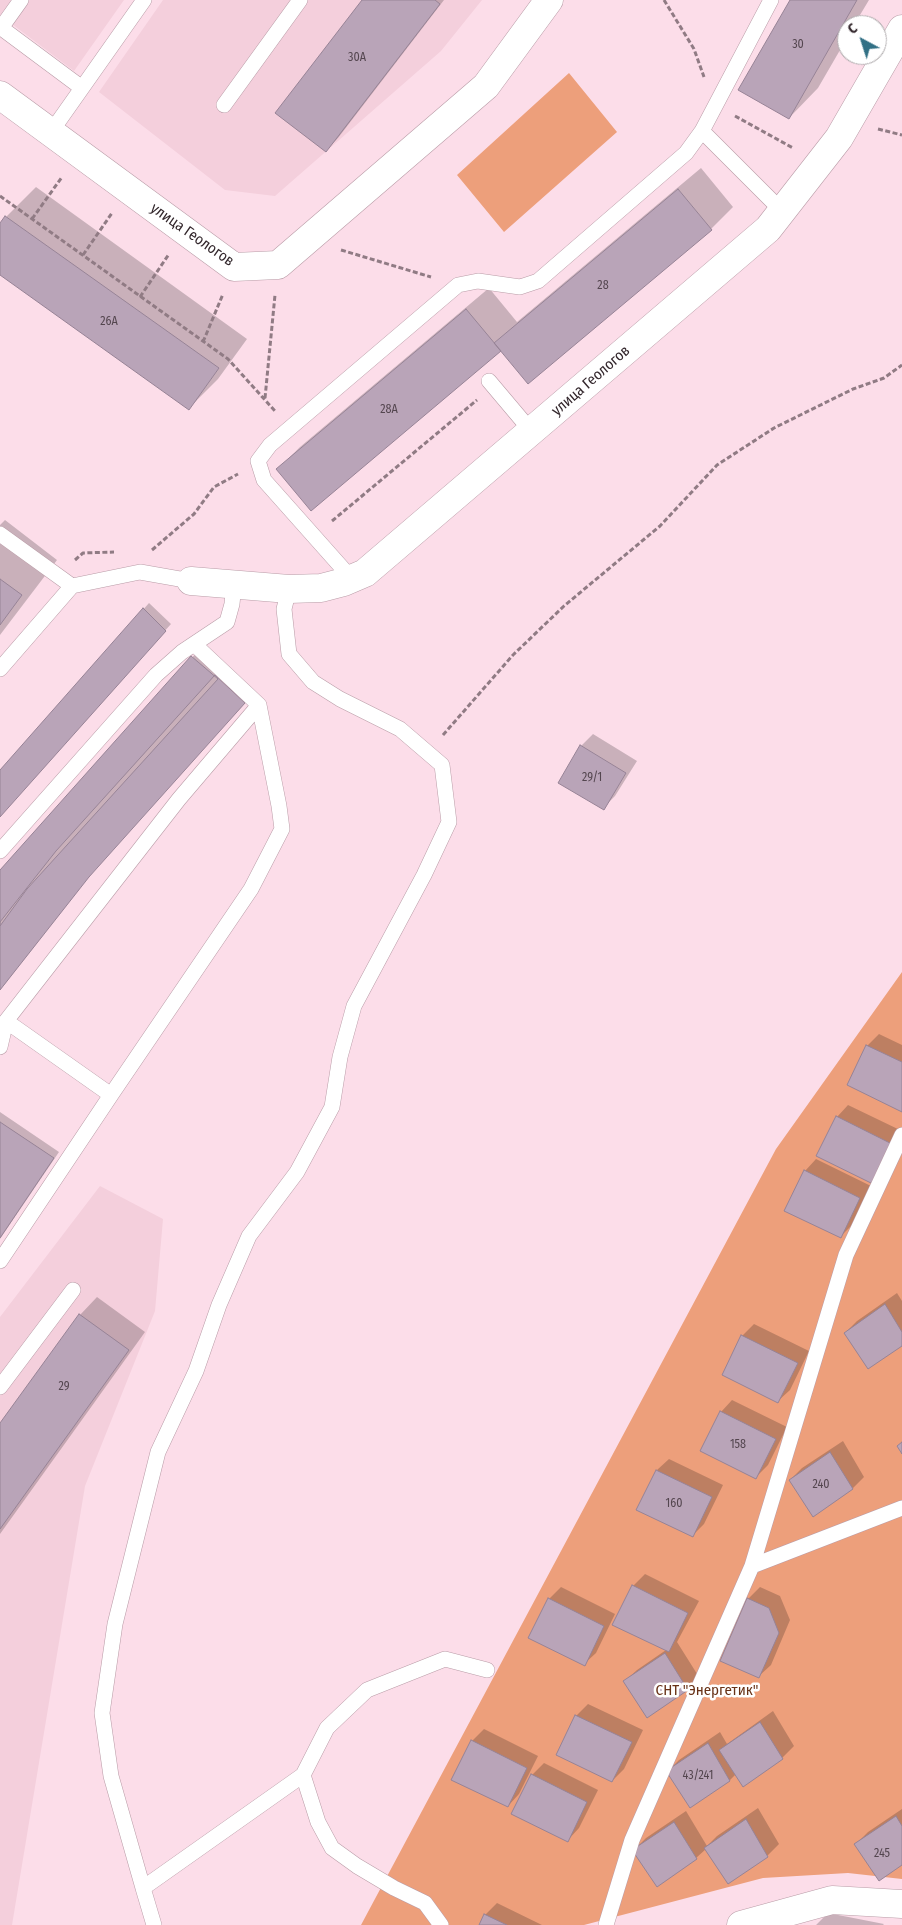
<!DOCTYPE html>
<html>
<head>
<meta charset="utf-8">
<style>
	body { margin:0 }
	#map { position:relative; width:902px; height:1925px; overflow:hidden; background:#fcdde9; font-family:"Fira Sans Condensed",sans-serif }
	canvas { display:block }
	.north { position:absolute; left:837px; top:15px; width:50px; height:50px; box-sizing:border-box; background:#fff; border:1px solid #ada9ab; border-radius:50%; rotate:320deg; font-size:14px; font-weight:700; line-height:20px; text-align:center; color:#33272c }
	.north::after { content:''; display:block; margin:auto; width:18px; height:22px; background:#327085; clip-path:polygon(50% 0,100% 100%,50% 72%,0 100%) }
</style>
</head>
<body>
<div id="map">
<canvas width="902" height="1925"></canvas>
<div class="north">С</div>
</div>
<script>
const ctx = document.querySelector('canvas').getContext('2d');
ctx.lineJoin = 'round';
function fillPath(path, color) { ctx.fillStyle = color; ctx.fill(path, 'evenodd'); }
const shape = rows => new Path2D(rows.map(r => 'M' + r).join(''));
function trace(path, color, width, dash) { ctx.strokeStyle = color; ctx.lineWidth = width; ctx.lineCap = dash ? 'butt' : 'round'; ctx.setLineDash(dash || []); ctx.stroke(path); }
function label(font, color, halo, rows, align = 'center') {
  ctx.font = font + ' "Fira Sans Condensed",sans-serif'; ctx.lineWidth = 5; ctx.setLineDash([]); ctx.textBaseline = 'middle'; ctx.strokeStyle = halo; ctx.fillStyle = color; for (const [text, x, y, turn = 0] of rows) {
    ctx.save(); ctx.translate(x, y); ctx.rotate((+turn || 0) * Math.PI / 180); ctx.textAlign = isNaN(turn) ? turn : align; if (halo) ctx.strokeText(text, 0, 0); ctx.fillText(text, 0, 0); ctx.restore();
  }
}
fillPath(shape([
	[0,0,124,0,74,71,0,15],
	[163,0,482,0,441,51,275,196,225,190,99,92],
	[100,1186,163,1219,155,1311,85,1486,12,1925,0,1925,0,1317]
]), '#f4cfdc');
fillPath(shape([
	[569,73,617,132,504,232,457,175],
	[902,972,902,1879,848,1873,763,1878,584,1925,361,1925,776,1149]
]), '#ed9f7b');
fillPath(shape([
	[363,0,444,0,338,138,326,150],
	[791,0,869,0,854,25,847,25,847,38,818,88,789,118],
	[701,168,733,207,711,229,528,382,501,349,278,469,300,447,489,288,517,322],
	[36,187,247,339,218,379,189,408,0,273,0,226,6,217],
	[5,520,57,560,0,635,0,525],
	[149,603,171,624,0,816,0,772],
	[198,651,249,697,94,870,0,990,0,872],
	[593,734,637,761,615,796,603,808,581,746],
	[879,1034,902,1045,902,1111,849,1085,867,1046],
	[848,1105,902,1131,884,1170,837,1117],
	[0,1112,59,1152,0,1239],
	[816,1159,871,1186,852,1225,840,1237,805,1171],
	[897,1293,902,1301,902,1344,845,1333,857,1321],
	[97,1297,145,1332,0,1534,0,1426,80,1315],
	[754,1324,809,1351,790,1390,778,1401,742,1336],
	[732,1400,787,1427,768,1465,756,1477,721,1412],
	[843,1441,864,1477,853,1488,790,1480,802,1468],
	[669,1459,723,1485,704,1524,692,1536,657,1470],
	[645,1574,699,1601,677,1642,699,1677,687,1689,625,1681,637,1670,666,1650,633,1586],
	[561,1587,615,1614,596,1653,584,1664,549,1599],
	[760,1587,780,1596,790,1620,771,1665,759,1676,748,1599],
	[588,1704,643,1730,624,1769,612,1781,576,1716],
	[773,1711,794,1746,782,1758,736,1774,730,1780,690,1806,667,1772,679,1760,720,1732,727,1744],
	[484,1729,538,1756,519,1794,508,1806,472,1741],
	[544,1763,598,1790,579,1828,568,1840,532,1775],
	[758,1808,779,1844,767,1856,728,1882,706,1849,696,1858,634,1850,646,1838,686,1811,707,1846,717,1836],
	[902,1809,902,1863,856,1844,868,1832],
	[497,1903,542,1925,480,1925,485,1915],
	[828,1913,884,1924,883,1925,816,1925]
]), '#0003');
const building = shape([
	[362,0,435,0,440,4,326,152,275,113,362,0],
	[790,0,857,0,789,119,738,90,790,0],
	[678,189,712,230,528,384,494,343,678,189],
	[5,216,219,368,189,410,0,275,0,223,5,216],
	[466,309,501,351,311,511,276,469,466,309],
	[0,579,22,595,0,625,0,579],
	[143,608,166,631,0,817,0,770,143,608],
	[191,656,218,679,27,889,0,926,0,870,191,656],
	[215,675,245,703,89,877,0,990,0,922,56,851,215,675],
	[580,745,626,773,604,810,558,783,580,745],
	[866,1045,902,1062,902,1112,847,1085,866,1045],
	[836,1116,892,1144,873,1184,816,1156,836,1116],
	[0,1122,54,1158,0,1238,0,1122],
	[804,1170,860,1198,841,1238,784,1211,804,1170],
	[885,1304,902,1332,902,1346,868,1369,844,1333,885,1304],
	[79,1314,129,1350,0,1529,0,1423,79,1314],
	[741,1335,798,1363,778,1403,722,1375,741,1335],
	[720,1411,776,1439,756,1479,700,1451,720,1411],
	[902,1442,902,1454,897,1446,902,1442],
	[830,1452,853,1489,813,1517,789,1480,830,1452],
	[656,1470,712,1497,693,1537,636,1510,656,1470],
	[632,1585,688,1613,669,1652,612,1625,632,1585],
	[548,1598,604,1626,585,1666,528,1638,548,1598],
	[747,1598,769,1608,779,1633,759,1678,720,1661,747,1598],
	[665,1653,688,1690,647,1718,623,1681,665,1653],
	[575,1715,632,1742,612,1782,556,1755,575,1715],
	[760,1722,783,1759,743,1787,719,1750,760,1722],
	[471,1740,527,1768,508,1807,451,1780,471,1740],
	[708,1743,730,1781,690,1808,666,1771,708,1743],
	[531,1774,587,1802,568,1842,511,1814,531,1774],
	[896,1816,902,1826,902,1865,879,1881,854,1844,896,1816],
	[746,1819,768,1857,728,1884,704,1848,746,1819],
	[674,1822,697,1859,657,1887,632,1850,674,1822],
	[484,1914,507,1925,479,1925,484,1914]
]);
fillPath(building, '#b9a4b8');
trace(building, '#978396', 1);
const lane = shape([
	[0,27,82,88],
	[1,28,21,0],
	[224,105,300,0],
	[702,131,782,211],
	[51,132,144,0],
	[489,381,532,432],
	[0,534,72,586],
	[352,579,264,480,258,461,270,445,458,285,478,281,520,287,538,281,686,153,702,131,771,0],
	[0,669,72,586,140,572,191,581],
	[0,851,156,675,182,652,227,622,232,604,234,584],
	[6,1021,179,799,259,705,194,644],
	[0,1047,6,1021,111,1095,0,1261],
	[111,1095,251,889,282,829,279,806,259,705],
	[0,1387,73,1290],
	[752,1566,902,1508],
	[143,1888,111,1776,102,1713,115,1624,158,1452,196,1371,219,1305,249,1236,297,1172,332,1107,340,1057,354,1006,424,875,449,822,442,765,400,729,340,699,313,682,289,654,284,609,289,589],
	[154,1925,143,1888,303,1775],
	[441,1925,425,1903,394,1888,357,1866,332,1848,318,1822,303,1775,327,1728,367,1690,445,1659,487,1670],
	[606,1925,632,1840,752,1566,846,1255,902,1135]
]);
const street = shape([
	[0,95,234,267,278,265,486,86,549,0],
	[191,581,289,589,321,588,344,582,365,573,768,229,839,138,902,29],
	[741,1925,832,1900,902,1904]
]);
trace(lane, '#b99ca7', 16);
trace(street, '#b99ca7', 29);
trace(shape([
	[664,0,694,49,704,77],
	[735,116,793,148],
	[878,129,902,135],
	[0,196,228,359,275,411],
	[32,219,62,177],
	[341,250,431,277],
	[83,255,112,213],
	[140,297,169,254],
	[203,342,223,294],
	[265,398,275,295],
	[332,521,477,400],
	[152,550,194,514,214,487,238,474],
	[75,560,83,553,114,552],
	[443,735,513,655,564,606,660,526,717,465,774,428,853,389,884,378,902,365]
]), '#907b84', 3, [5, 2.5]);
trace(lane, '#fff', 15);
trace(street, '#fff', 28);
label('12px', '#54464f', null, [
	["30",798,45],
	["30А",357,58],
	["28",603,286],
	["26А",109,322],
	["28А",389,410],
	["29/1",592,778],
	["29",64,1387],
	["158",738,1445],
	["240",821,1485],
	["160",674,1504],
	["43/241",698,1776],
	["245",882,1854]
]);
label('15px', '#33272c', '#fff', [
	["улица Геологов",192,235,35],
	["улица Геологов",591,381,-41]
]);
label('15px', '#683217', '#fff', [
	["СНТ \"Энергетик\"",707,1691]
]);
</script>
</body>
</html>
